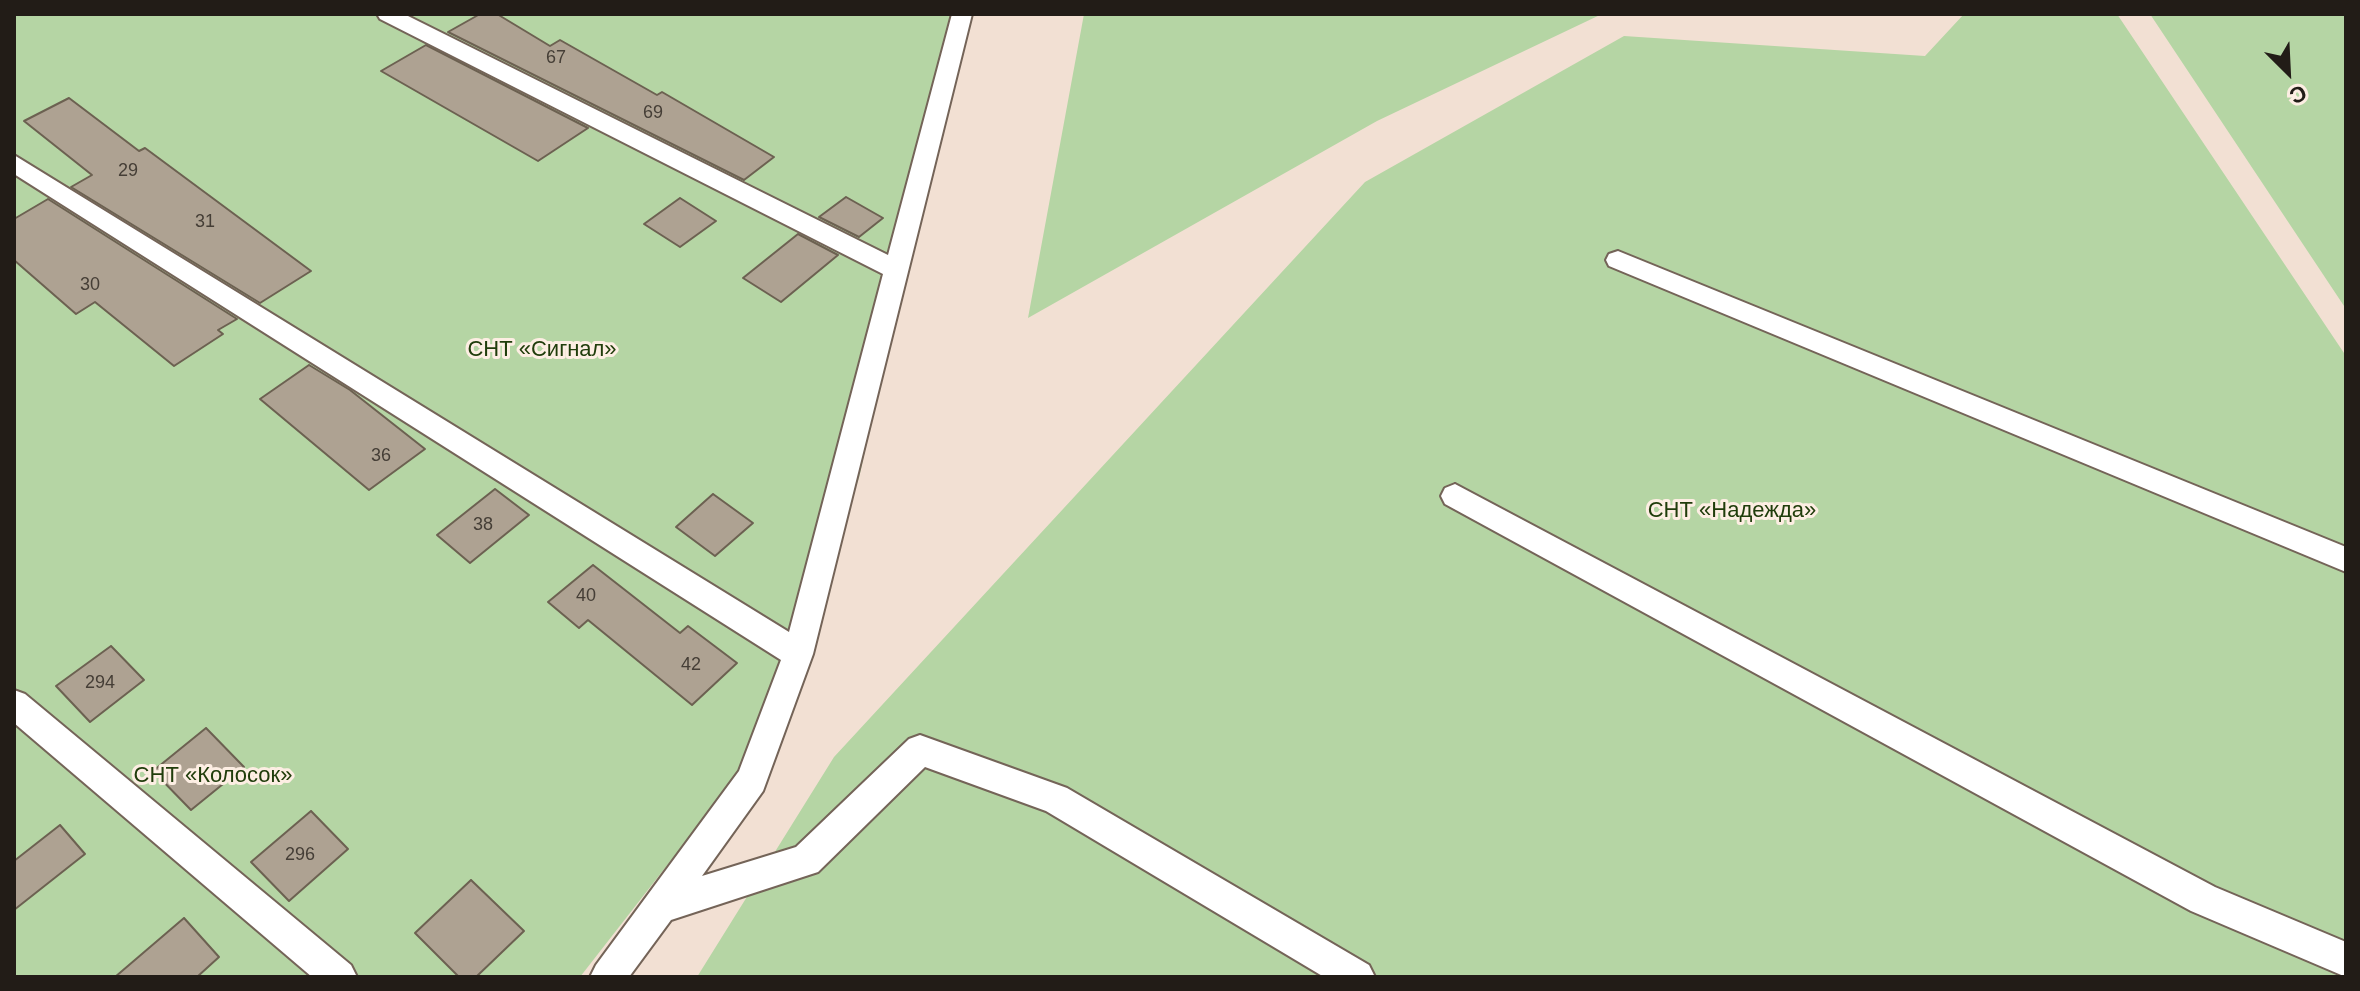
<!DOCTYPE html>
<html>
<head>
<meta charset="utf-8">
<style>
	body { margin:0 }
	#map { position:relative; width:2360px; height:991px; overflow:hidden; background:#f2e0d3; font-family:Helvetica,sans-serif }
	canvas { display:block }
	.frame { position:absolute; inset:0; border:16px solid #221c17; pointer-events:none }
	.north { position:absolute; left:2248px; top:32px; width:80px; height:80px; -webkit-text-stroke:6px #fdeee3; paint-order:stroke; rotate:156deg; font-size:22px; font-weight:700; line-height:32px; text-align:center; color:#221c17 }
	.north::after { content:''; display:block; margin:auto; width:28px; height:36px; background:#221c17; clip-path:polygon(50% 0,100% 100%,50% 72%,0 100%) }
</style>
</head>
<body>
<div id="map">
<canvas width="2360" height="991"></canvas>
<div class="frame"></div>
<div class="north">С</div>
</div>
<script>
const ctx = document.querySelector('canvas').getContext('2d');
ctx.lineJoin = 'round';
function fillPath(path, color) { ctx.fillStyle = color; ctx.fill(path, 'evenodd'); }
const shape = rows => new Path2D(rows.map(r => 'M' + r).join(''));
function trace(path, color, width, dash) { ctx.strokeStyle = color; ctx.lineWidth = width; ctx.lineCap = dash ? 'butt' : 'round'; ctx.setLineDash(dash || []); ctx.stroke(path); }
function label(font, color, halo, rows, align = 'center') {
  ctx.font = font + ' Helvetica,sans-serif'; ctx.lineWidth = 6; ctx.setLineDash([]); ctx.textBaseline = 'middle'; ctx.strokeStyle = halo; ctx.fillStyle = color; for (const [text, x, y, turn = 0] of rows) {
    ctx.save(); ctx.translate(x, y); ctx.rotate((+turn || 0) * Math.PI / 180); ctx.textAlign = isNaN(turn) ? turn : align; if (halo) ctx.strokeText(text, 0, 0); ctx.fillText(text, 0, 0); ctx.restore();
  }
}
fillPath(shape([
	[14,14,961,14,859,478,806,622,752,780,672,859,580,977,14,977],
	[1084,14,1602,14,1377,121,1028,318],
	[1964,14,2117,14,2346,356,2346,977,697,977,834,757,1365,182,1624,36,1925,56],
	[2150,14,2346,14,2346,309]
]), '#b5d5a4');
const building = shape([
	[480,14,497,14,550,46,560,40,657,95,662,92,774,157,744,180,448,32,480,14],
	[426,45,588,128,538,161,381,71,426,45],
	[69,98,139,151,145,148,311,271,260,303,71,187,92,175,24,121,69,98],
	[846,197,883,218,859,237,819,217,846,197],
	[680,198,716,221,680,247,644,224,680,198],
	[48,199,237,319,218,330,223,334,174,366,95,302,76,314,14,260,14,219,48,199],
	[798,234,838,255,781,302,743,278,798,234],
	[309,365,350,390,425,449,369,490,260,399,309,365],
	[495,489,529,515,470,563,437,535,495,489],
	[713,494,753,523,715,556,676,527,713,494],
	[593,565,680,633,688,626,737,663,692,705,588,620,579,628,548,602,593,565],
	[111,646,144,680,90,722,56,686,111,646],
	[206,728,244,767,191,810,153,771,206,728],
	[311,811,348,849,289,901,251,862,311,811],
	[60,825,85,854,14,910,14,861,60,825],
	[471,880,524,931,476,977,459,977,415,933,471,880],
	[184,918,219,957,197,977,115,977,184,918]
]);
fillPath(building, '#aea292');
trace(building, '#6c6151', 2);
const lane = shape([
	[377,14,404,14,888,255,952,14,972,14,813,654,763,791,702,876,796,847,909,739,920,735,1067,788,1369,965,1375,977,1324,977,1046,811,925,767,818,872,671,920,629,977,590,977,596,965,739,771,781,660,14,174,14,155,789,632,883,274,380,19,377,14],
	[1618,251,2346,547,2346,572,1609,266,1606,260,1609,254,1618,251],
	[1455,484,2215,887,2346,942,2346,977,2191,911,1445,504,1441,496,1445,488,1455,484],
	[14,690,25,694,351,965,357,977,312,977,14,723,14,690]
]);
trace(lane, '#746458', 4);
fillPath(lane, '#fff');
label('18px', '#453e36', null, [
	["67",556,58],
	["69",653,113],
	["29",128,171],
	["31",205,222],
	["30",90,285],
	["36",381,456],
	["38",483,525],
	["40",586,596],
	["42",691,665],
	["294",100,683],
	["296",300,855]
]);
label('22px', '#203d0b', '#fdeee3', [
	["СНТ «Сигнал»",542,350],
	["СНТ «Надежда»",1732,511],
	["СНТ «Колосок»",213,776]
]);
</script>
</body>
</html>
